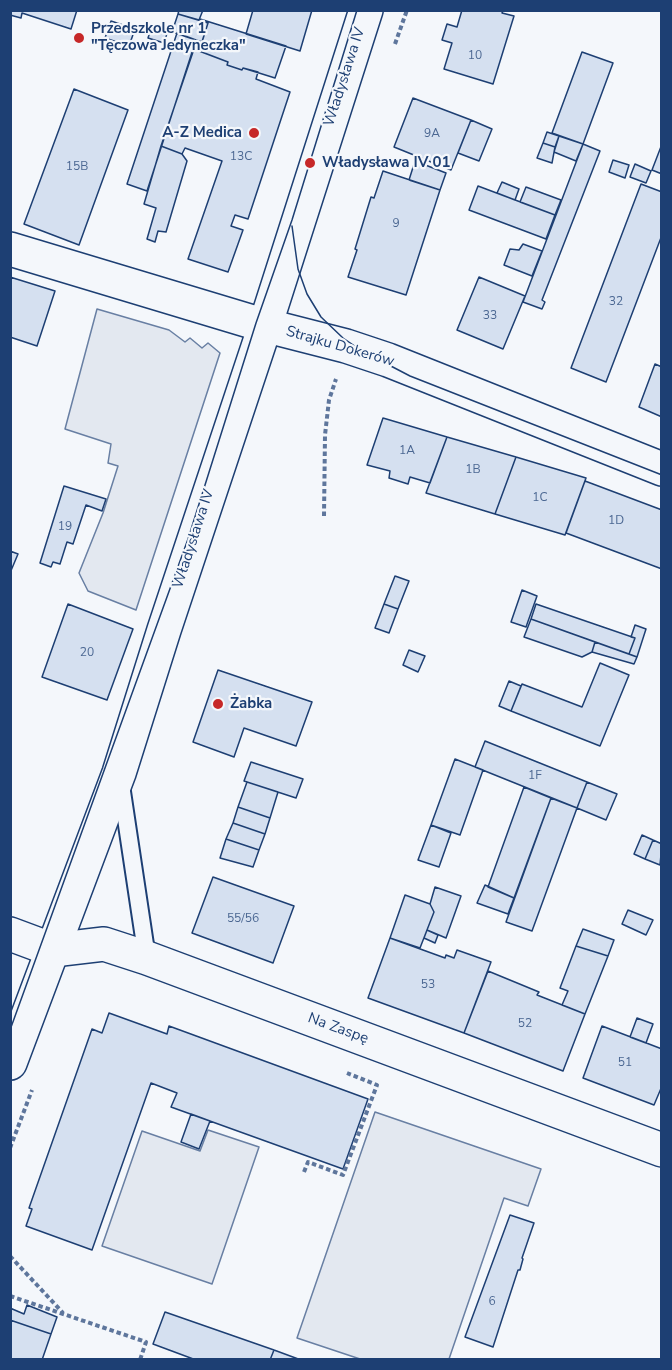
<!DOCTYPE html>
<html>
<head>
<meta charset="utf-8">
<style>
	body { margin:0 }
	#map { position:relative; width:672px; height:1370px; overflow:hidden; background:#f4f7fb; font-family:"Nunito Sans",sans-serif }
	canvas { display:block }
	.frame { position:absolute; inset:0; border:12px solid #1d3f73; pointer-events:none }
</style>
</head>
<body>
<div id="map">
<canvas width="672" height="1370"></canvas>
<div class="frame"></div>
</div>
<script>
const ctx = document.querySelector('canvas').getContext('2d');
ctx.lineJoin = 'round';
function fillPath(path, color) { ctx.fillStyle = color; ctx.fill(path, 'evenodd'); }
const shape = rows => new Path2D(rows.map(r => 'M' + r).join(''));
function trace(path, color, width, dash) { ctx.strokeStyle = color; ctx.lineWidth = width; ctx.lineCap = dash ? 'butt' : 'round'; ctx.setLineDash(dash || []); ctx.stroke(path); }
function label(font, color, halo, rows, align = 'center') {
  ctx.font = font + ' "Nunito Sans",sans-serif'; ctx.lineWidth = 4.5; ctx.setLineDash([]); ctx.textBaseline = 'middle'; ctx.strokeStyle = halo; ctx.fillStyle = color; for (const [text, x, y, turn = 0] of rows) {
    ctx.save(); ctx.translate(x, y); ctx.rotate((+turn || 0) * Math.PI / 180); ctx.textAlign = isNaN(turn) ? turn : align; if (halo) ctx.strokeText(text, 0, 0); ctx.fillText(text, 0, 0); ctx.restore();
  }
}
const parking = shape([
	[97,309,169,330,185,342,190,338,202,348,208,343,220,353,136,610,88,591,79,573,103,513,118,466,108,463,111,444,65,429,97,309],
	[375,1112,541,1169,528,1206,504,1198,449,1359,360,1359,297,1338,375,1112],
	[208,1130,259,1147,212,1284,102,1246,142,1131,200,1151,208,1130]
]);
fillPath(parking, '#e3e8f0');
trace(parking, '#687fa3', 1.5);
const building = shape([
	[10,10,77,10,71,29,22,13,21,18,10,15,10,10],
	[179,10,203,10,199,20,178,14,179,10],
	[253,10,312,10,300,51,246,34,253,10],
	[462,10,503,10,502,13,514,16,493,84,444,69,452,43,442,40,447,24,457,27,462,10],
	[178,14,208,23,202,42,172,32,178,14],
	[200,19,286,46,275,78,243,68,242,70,227,65,228,62,199,51,208,23,200,19],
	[111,21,135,29,129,46,105,38,111,21],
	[152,25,168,30,164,43,148,38,152,25],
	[177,33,196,40,147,191,127,184,177,33],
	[194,49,228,62,227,65,242,70,243,68,258,72,256,79,290,92,248,219,235,215,231,226,243,230,228,272,188,259,222,161,185,148,182,154,161,146,194,49],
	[582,52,613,63,583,144,552,133,582,52],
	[74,89,128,110,79,245,24,224,74,89],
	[413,98,471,120,451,170,394,147,413,98],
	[471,120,492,129,479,161,458,153,471,120],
	[547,132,559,136,555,147,543,143,547,132],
	[559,136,583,144,576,161,554,152,559,136],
	[543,143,555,147,552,163,537,158,543,143],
	[583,144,600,151,542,300,545,302,542,309,523,302,583,144],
	[662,144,662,174,652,170,662,144],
	[161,146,182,154,187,161,166,232,158,231,155,242,147,239,156,208,144,204,161,146],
	[613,160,629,165,625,178,609,172,613,160],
	[415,161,446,173,440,190,409,180,415,161],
	[635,164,651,171,646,183,630,177,635,164],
	[383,171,440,190,406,295,348,277,357,250,355,249,371,197,374,198,383,171],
	[502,182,519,189,515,200,497,193,502,182],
	[641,184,662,192,662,235,606,382,571,368,641,184],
	[478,186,555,215,546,239,469,210,478,186],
	[526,187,561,200,555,215,520,202,526,187],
	[523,244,542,251,532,276,504,265,510,249,519,250,523,244],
	[10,277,55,291,37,346,10,337,10,277],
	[479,277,525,296,503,349,457,330,479,277],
	[655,364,662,367,662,417,639,407,655,364],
	[383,418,447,437,430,483,410,477,408,484,389,478,390,471,367,465,383,418],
	[447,437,516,457,495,514,426,493,447,437],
	[516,457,586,478,565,535,495,514,516,457],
	[585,481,662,510,662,569,566,533,585,481],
	[64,486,106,499,102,511,86,505,73,544,67,542,60,564,53,562,51,567,40,563,64,486],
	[10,551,18,554,10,573,10,551],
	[395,576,409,581,398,609,384,604,395,576],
	[522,590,537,596,526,627,511,622,522,590],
	[68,604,133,629,107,700,42,677,68,604],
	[384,604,398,609,389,633,375,628,384,604],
	[536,604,635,638,629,654,531,619,536,604],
	[531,619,595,642,592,652,582,657,524,637,531,619],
	[635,625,646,629,637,657,629,654,635,638,631,637,635,625],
	[595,642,637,657,634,664,592,652,595,642],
	[409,650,425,656,418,672,403,665,409,650],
	[600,663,629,675,600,746,511,711,522,684,582,707,600,663],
	[218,670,312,702,296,746,244,728,234,757,193,742,218,670],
	[509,681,521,686,511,711,499,706,509,681],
	[485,741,587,782,577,808,475,767,485,741],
	[455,759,483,770,460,835,431,825,455,759],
	[251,762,303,779,296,798,244,781,251,762],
	[247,782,278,792,270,818,238,807,247,782],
	[587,782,617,794,606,820,577,808,587,782],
	[524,787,551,798,514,898,488,887,524,787],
	[551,798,577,808,532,931,506,922,551,798],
	[238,807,270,818,265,834,233,823,238,807],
	[233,823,265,834,259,850,226,839,233,823],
	[431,825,451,833,439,867,418,860,431,825],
	[642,835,653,840,645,859,634,854,642,835],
	[226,839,259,850,253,867,220,858,226,839],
	[653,840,662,844,660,865,645,859,653,840],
	[213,877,294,906,273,963,192,933,213,877],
	[485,885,514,898,508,914,477,903,485,885],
	[435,887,461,896,446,938,427,930,434,912,430,904,435,887],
	[405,895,430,904,434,912,420,948,390,938,405,895],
	[628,910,653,920,646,935,622,924,628,910],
	[583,929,614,940,608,956,576,946,583,929],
	[427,930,438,935,435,943,424,938,427,930],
	[390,938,445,958,446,955,454,958,457,950,491,962,464,1033,368,998,390,938],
	[576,946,608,956,585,1014,562,1005,568,991,560,988,576,946],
	[488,971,539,992,537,995,585,1014,563,1071,464,1033,488,971],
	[109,1013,167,1034,169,1026,368,1099,343,1169,171,1107,177,1093,151,1083,92,1250,26,1226,32,1209,29,1208,92,1029,102,1033,109,1013],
	[637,1018,653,1024,646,1043,630,1037,637,1018],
	[602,1026,662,1049,662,1086,654,1105,583,1078,602,1026],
	[191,1114,210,1121,199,1149,181,1142,191,1114],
	[510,1215,534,1223,522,1258,523,1259,520,1270,518,1270,493,1347,465,1337,510,1215],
	[27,1305,57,1317,51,1334,10,1320,10,1308,24,1314,27,1305],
	[165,1312,274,1350,270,1360,196,1360,153,1344,165,1312],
	[10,1320,51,1334,42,1360,10,1360,10,1320],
	[274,1350,301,1360,270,1360,274,1350]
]);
fillPath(building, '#d5e0f0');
trace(building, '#1d3f73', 1.5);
const service = shape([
	[121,785,147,958]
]);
const minor = shape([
	[10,249,256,323,346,346,388,360,662,469],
	[10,934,53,950,104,944,147,958,662,1150]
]);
const tertiary = shape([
	[10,1063,119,773,164,630,265,326,366,10]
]);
trace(service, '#1d3f73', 20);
trace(minor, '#1d3f73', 36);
trace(tertiary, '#1d3f73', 36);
trace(shape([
	[395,44,407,10],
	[324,516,325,435,329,400,336,379],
	[10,1148,32,1090],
	[304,1172,308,1162,343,1175,377,1085,347,1073],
	[10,1256,63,1313],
	[10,1296,146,1342,140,1360]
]), '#5e769c', 4, [4.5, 3]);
trace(service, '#f4f7fb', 16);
trace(minor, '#f4f7fb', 33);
trace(tertiary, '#f4f7fb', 33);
trace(shape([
	[292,226,298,269,307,294,321,317,343,338,362,351,410,376,662,475],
	[10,1030,188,539,256,323,292,220,357,10]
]), '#1d3f73', 1.5);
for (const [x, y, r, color] of [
	[79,38,6,"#c62828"],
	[254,133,6,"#c62828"],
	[310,163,6,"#c62828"],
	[218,704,6,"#c62828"]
]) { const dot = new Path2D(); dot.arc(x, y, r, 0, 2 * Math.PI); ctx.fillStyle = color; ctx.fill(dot); trace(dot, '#f4f7fb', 2); }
label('12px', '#4b6792', null, [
	["10",475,56],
	["9A",432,134],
	["13C",241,157],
	["15B",77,167],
	["9",396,224],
	["32",616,302],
	["33",490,316],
	["1A",407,451],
	["1B",473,470],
	["1C",540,498],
	["1D",616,521],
	["19",65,527],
	["20",87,653],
	["1F",535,776],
	["55/56",243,919],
	["53",428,985],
	["52",525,1024],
	["51",625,1063],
	["6",492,1302]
]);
label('bold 15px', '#1d3f73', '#f4f7fb', [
	["Przedszkole nr 1",91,29],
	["\"Tęczowa Jedyneczka\"",91,46],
	["A-Z Medica",242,133,"right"],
	["Władysława IV 01",322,163],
	["Żabka",230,704]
], 'left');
label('15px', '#1d3f73', '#f4f7fb', [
	["Władysława IV",345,77,-72],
	["Strajku Dokerów",340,347,16],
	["Władysława IV",194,539,-72],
	["Na Zaspę",338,1029,20]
]);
</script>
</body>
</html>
